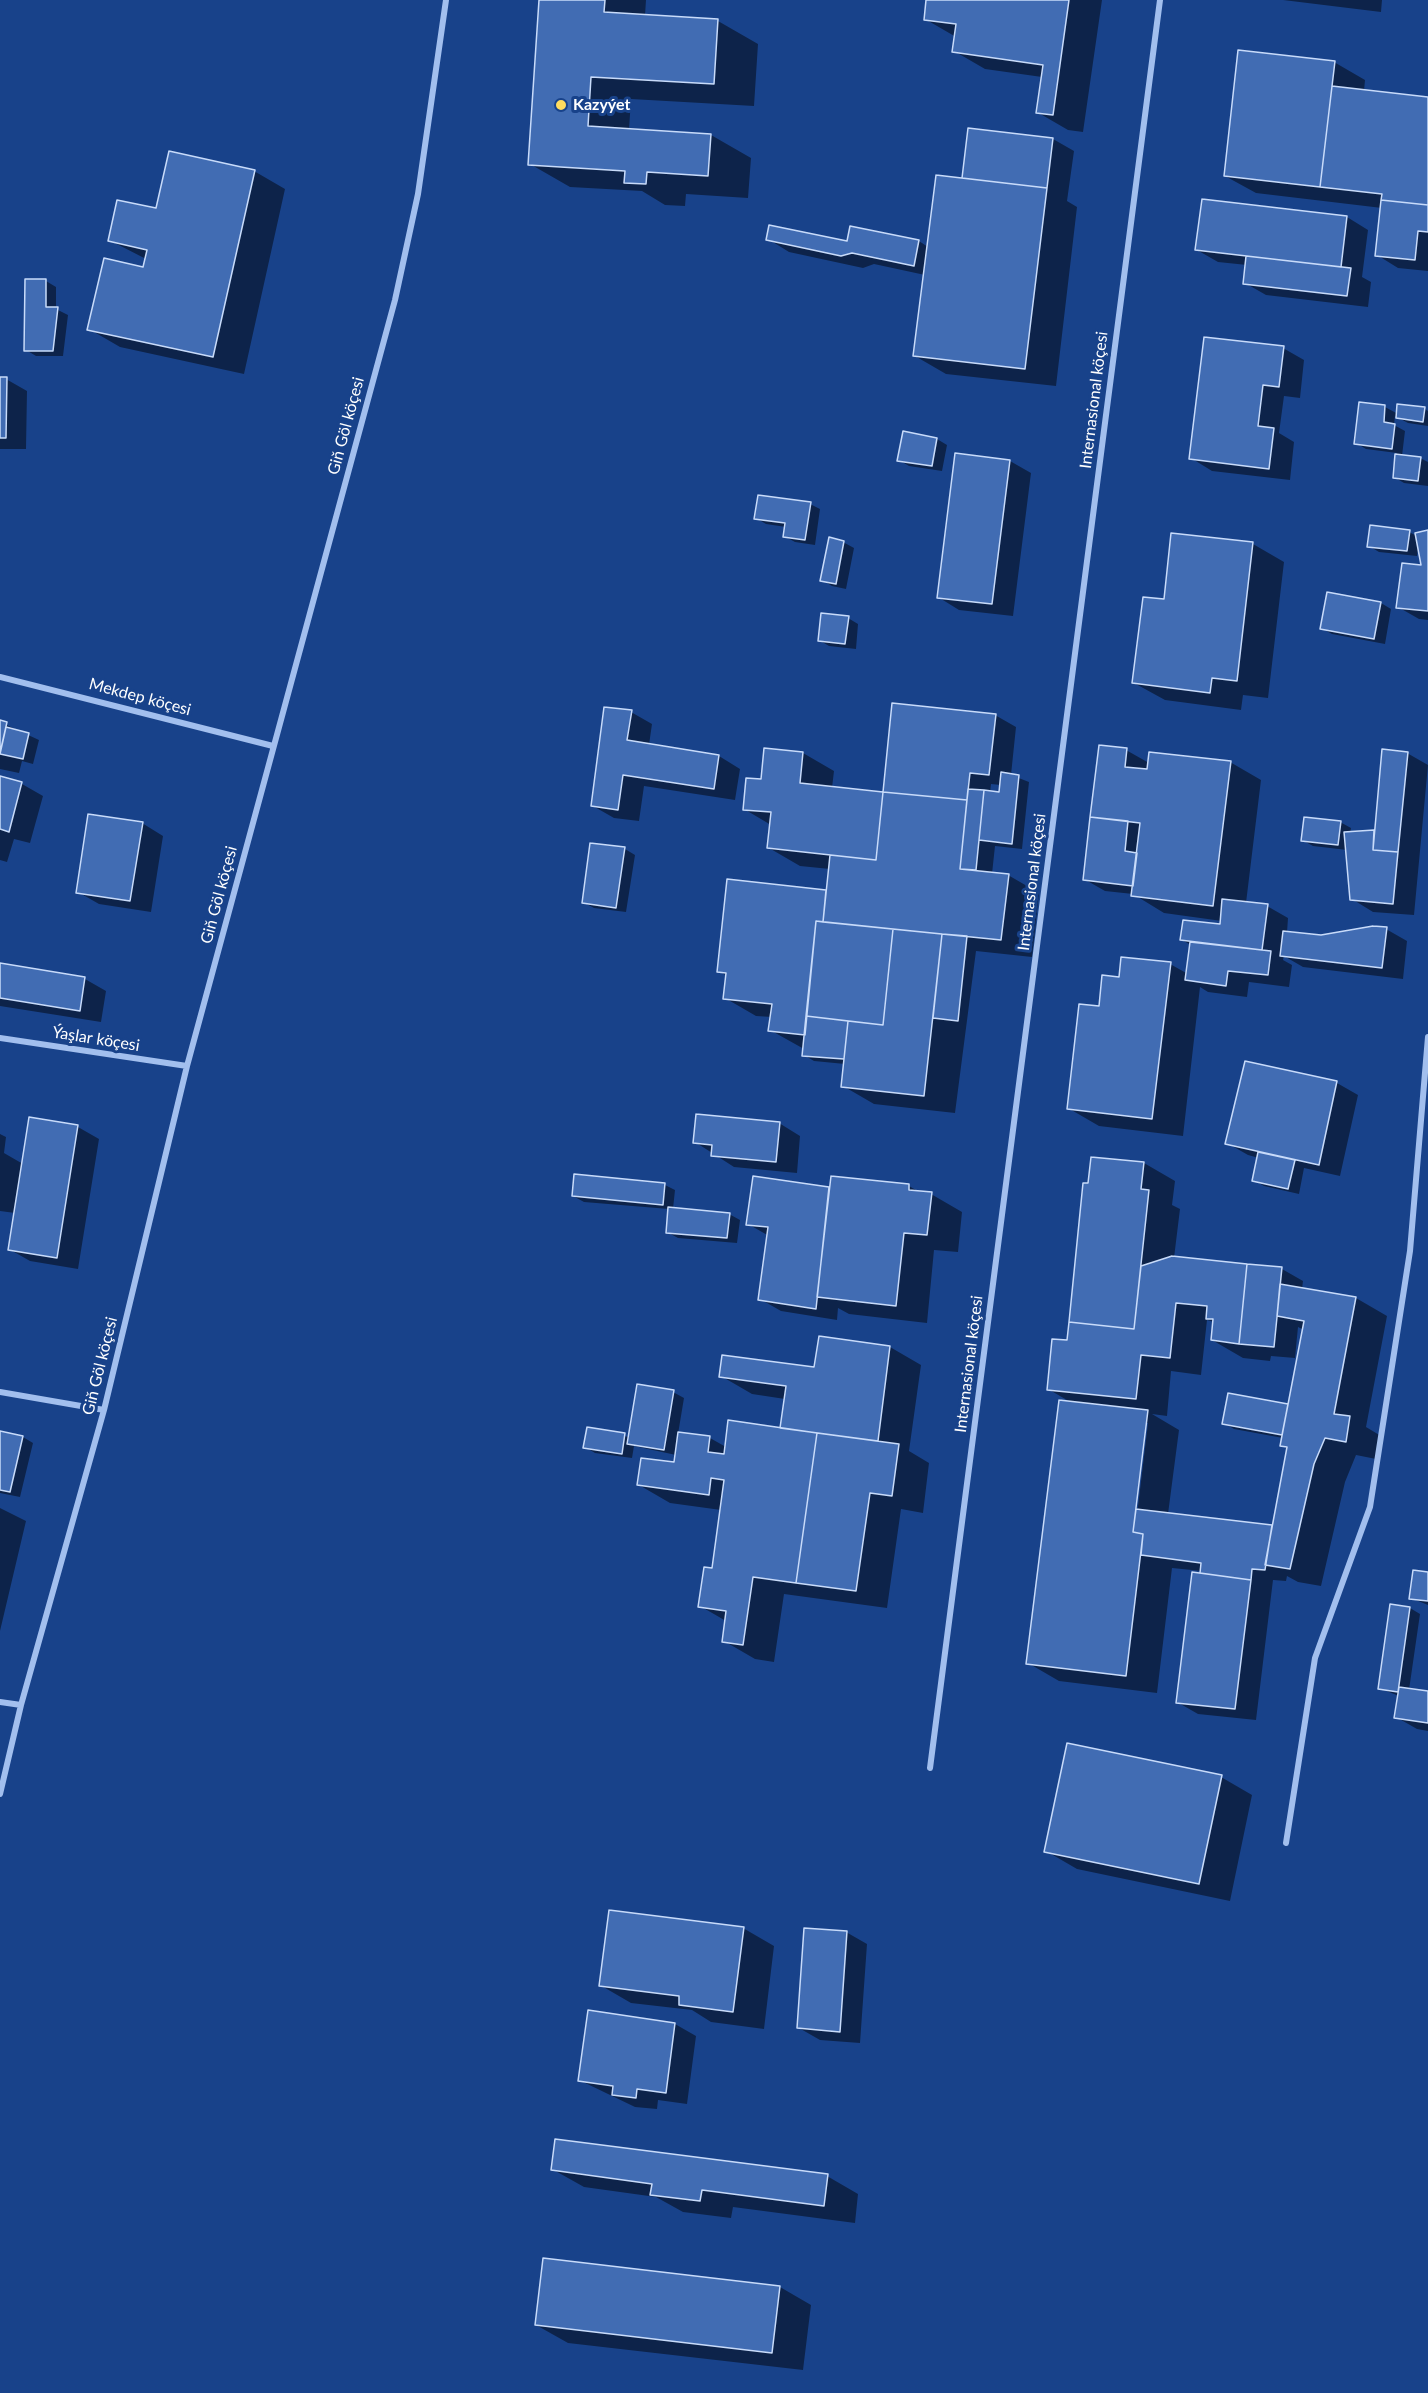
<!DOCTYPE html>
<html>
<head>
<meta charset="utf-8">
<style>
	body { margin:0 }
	canvas { display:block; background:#18428a }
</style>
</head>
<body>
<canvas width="1428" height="2393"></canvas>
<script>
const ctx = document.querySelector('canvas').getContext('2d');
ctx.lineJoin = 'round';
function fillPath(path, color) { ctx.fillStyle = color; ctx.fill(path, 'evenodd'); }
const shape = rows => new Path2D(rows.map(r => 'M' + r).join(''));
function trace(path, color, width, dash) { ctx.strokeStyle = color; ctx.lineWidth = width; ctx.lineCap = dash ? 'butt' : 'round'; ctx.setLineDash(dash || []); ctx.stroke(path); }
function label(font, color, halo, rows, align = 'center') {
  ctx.font = font + ' Lato,sans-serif'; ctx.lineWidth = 6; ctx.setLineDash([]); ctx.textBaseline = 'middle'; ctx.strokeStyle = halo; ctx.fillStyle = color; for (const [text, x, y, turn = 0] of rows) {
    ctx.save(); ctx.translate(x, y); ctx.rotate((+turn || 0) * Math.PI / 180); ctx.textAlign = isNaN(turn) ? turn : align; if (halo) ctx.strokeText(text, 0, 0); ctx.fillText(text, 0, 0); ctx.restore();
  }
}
fillPath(shape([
	[540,0,646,0,645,16,718,21,758,44,754,106,631,99,629,130,711,135,751,158,748,198,686,194,685,206,665,205,642,191,570,187,530,164],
	[928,0,1102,0,1083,132,1068,130,1037,112,1042,77,985,69,954,51,956,37,925,19],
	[1283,0,1382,0,1381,12],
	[1334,62,1365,80,1364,91,1428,98,1428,271,1398,268,1377,255,1382,208,1256,193,1225,176],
	[969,129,1053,139,1074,151,1067,201,1077,207,1056,386,946,374,915,356,925,275,874,264,863,268,789,252,768,239,848,243,852,227,919,241,928,247,963,180],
	[254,171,285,189,244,374,120,347,89,329,144,269,146,259,109,240,157,210],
	[1347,217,1368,230,1362,277,1371,282,1368,307,1266,295,1245,283,1247,265,1218,262,1197,250],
	[46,281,56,287,56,309,68,315,63,356,36,356,26,350],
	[1283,348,1304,360,1300,398,1284,396,1279,433,1294,442,1290,480,1212,471,1191,458],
	[0,379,6,379,27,391,26,449,0,449],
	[1361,404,1385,407,1398,414,1425,409,1428,411,1428,426,1408,423,1395,416,1394,425,1405,431,1402,456,1420,458,1428,462,1428,486,1404,483,1394,477,1397,453,1366,449,1356,443],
	[937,439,947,445,942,471,909,466,899,460],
	[956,455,1010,461,1031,473,1013,616,959,610,938,597],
	[810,504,820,509,815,545,795,542,784,536,786,527,766,524,756,518],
	[1428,531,1428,620,1419,619,1398,607,1423,566,1418,547,1417,556,1379,552,1369,546,1409,532,1417,536],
	[843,542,854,548,846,589,832,586,822,580],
	[1253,544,1284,562,1268,698,1243,695,1241,710,1165,700,1134,683,1165,601],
	[1381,603,1391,609,1385,644,1332,634,1321,628],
	[848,618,858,624,856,649,829,646,819,640],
	[631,712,652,724,649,745,719,756,740,769,735,800,644,786,639,821,614,818,593,806],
	[995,715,1016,727,1011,775,1029,782,1022,849,995,846,992,874,1008,875,1039,893,1032,957,976,951,955,1113,874,1104,843,1086,845,1064,814,1061,804,1055,804,1049,770,1030,772,1017,756,1016,725,998,727,976,719,971,728,880,827,891,830,869,800,866,769,848,771,825,744,809,762,781,803,753,834,771,832,788,885,793],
	[991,784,1001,785,1000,793,990,793],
	[0,722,39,740,33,764,22,761,19,773,0,769],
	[1126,750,1149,763,1230,762,1261,780,1246,903,1267,906,1288,918,1287,933,1321,937,1386,929,1407,941,1403,979,1303,967,1284,956,1283,960,1292,965,1289,987,1249,982,1247,997,1208,992,1200,987,1183,1136,1099,1126,1068,1108,1120,979,1170,964,1188,974,1191,945,1182,940,1221,926,1222,921,1164,913,1133,894,1105,891,1084,879],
	[1407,753,1428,765,1414,915,1373,912,1352,899,1347,850,1313,846,1302,840,1340,822,1351,828,1350,833,1375,831],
	[0,778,22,784,43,796,30,843,14,839,7,862,0,860],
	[142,823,163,836,151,912,99,904,78,892],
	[625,849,635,855,626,912,594,908,583,902],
	[0,965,85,979,106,991,101,1022,0,1006],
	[1246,1063,1337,1083,1358,1095,1340,1176,1304,1168,1299,1194,1264,1186,1254,1180,1259,1158,1248,1155,1227,1143],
	[30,1119,78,1127,99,1139,78,1269,30,1261,9,1249,15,1213,0,1211,0,1134,6,1137,4,1153,23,1164],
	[779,1123,800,1136,797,1173,734,1167,695,1142],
	[1144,1163,1175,1181,1172,1205,1180,1209,1174,1258,1282,1269,1303,1281,1302,1289,1356,1298,1387,1316,1366,1427,1381,1436,1376,1459,1356,1455,1345,1482,1321,1586,1298,1582,1287,1576,1286,1581,1273,1580,1256,1720,1198,1714,1177,1702,1202,1571,1172,1568,1157,1693,1059,1681,1028,1663,1072,1403,1048,1389],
	[1207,1320,1214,1322,1212,1340,1243,1358,1270,1361,1271,1356,1295,1358,1298,1327,1304,1330,1289,1406,1229,1395,1224,1423,1234,1429,1283,1438,1282,1445,1288,1449,1274,1527,1168,1514,1179,1430,1152,1414,1167,1416,1171,1371,1201,1375],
	[1145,1423,1148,1423,1134,1540,1131,1540],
	[575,1176,665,1185,675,1190,673,1209,729,1214,740,1220,737,1243,678,1238,667,1232,669,1209,584,1202,573,1196],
	[909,1186,921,1193,931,1194,962,1212,958,1252,934,1250,927,1323,849,1314,838,1308,837,1320,781,1311,760,1299,769,1236,748,1224,829,1188],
	[820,1338,890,1347,921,1365,909,1451,929,1463,923,1513,901,1509,887,1608,784,1594,774,1662,755,1659,724,1641,726,1621,700,1606,713,1570,721,1510,670,1503,639,1485,675,1464,676,1455,634,1446,632,1458,595,1453,585,1447,588,1429,629,1437,673,1392,684,1398,678,1434,710,1438,726,1447,781,1429,785,1399,752,1394,721,1376,816,1369],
	[0,1432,23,1437,33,1443,20,1497,0,1493],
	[0,1508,26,1521,0,1631],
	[1428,1574,1428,1605,1411,1598],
	[1410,1608,1420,1614,1409,1690,1428,1692,1428,1731,1417,1729,1396,1717,1399,1696,1379,1688],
	[1221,1777,1252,1795,1230,1901,1077,1869,1046,1851],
	[743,1928,774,1946,764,2029,711,2022,692,2010,631,2003,600,1985],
	[846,1932,867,1944,860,2043,820,2040,799,2028],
	[589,2012,675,2024,696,2036,687,2104,658,2100,657,2109,635,2107,579,2080],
	[552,2169,827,2176,858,2194,855,2223,733,2207,731,2218,683,2212,656,2197,584,2187],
	[780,2287,811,2305,803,2370,568,2343,536,2325]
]), '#0007');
const building = shape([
	[539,0,605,0,604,12,718,19,714,84,591,77,588,126,711,134,708,176,647,172,646,184,624,183,625,171,528,165,539,0],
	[926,0,1069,0,1053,115,1036,113,1043,65,952,52,956,24,924,20,926,0],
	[1238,50,1335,61,1320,187,1224,176,1238,50],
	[1332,86,1428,97,1428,205,1381,200,1382,194,1320,187,1332,86],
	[968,128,1053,138,1047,188,962,178,968,128],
	[169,151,255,170,213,357,87,330,104,258,143,267,147,250,108,241,117,200,156,208,169,151],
	[936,175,1047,188,1025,369,913,356,936,175],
	[1202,199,1347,216,1341,267,1195,250,1202,199],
	[1381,200,1428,205,1428,232,1418,231,1415,260,1375,256,1381,200],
	[769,225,847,241,850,226,919,240,914,266,852,253,841,256,766,240,769,225],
	[1246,256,1351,268,1347,296,1243,284,1246,256],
	[25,279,46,279,46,307,58,307,53,351,24,351,25,279],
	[1204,337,1284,346,1279,387,1263,385,1258,426,1274,428,1269,469,1189,459,1204,337],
	[0,377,7,377,6,438,0,438,0,377],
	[1359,402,1385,405,1384,422,1395,424,1392,449,1354,444,1359,402],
	[1397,404,1425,407,1423,422,1396,418,1397,404],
	[903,431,937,438,932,466,897,461,903,431],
	[955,453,1010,460,992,604,937,598,955,453],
	[1395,454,1421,457,1418,481,1393,478,1395,454],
	[758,495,811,502,805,540,783,537,785,523,754,519,758,495],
	[1370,525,1410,530,1407,551,1367,547,1370,525],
	[1428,530,1428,611,1396,608,1402,563,1421,565,1415,533,1428,530],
	[1171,533,1253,542,1237,681,1212,678,1210,693,1132,683,1143,597,1164,599,1171,533],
	[829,537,844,541,836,584,820,581,829,537],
	[1327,592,1381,602,1374,639,1320,629,1327,592],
	[821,613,849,616,845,644,818,641,821,613],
	[892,703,996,714,989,775,970,773,967,800,883,792,892,703],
	[604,707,632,710,627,740,719,755,714,789,623,775,618,810,591,806,604,707],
	[0,720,7,722,0,753,0,720],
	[6,727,29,733,23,759,0,754,6,727],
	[1099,745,1127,748,1125,767,1147,769,1149,752,1231,761,1213,906,1131,896,1140,823,1090,817,1099,745],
	[764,748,803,752,800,783,883,792,876,860,767,848,771,812,743,810,746,778,761,779,764,748],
	[1382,749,1408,752,1398,852,1373,850,1382,749],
	[1001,772,1019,775,1012,844,979,840,984,790,999,792,1001,772],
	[0,776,22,782,9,832,0,829,0,776],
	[968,789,984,790,976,870,960,869,968,789],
	[883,792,967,800,960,869,1009,874,1001,940,823,922,830,855,876,860,883,792],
	[88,814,143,822,130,901,76,893,88,814],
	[1090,817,1128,821,1125,851,1137,853,1133,886,1083,880,1090,817],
	[1304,817,1341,821,1338,845,1301,841,1304,817],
	[1374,830,1373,850,1398,852,1393,904,1350,900,1344,832,1374,830],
	[590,843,625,847,616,908,582,903,590,843],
	[727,879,826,890,823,922,816,921,805,1035,768,1031,772,1004,723,999,726,973,717,972,727,879],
	[1222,899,1268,904,1262,950,1180,940,1183,920,1220,924,1222,899],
	[816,921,893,929,883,1025,806,1016,816,921],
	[1373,926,1387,927,1382,968,1280,956,1283,931,1321,935,1373,926],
	[893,929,942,934,924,1096,841,1087,848,1021,883,1025,893,929],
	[942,934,967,936,958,1021,933,1018,942,934],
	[1190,942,1271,951,1268,975,1228,971,1226,986,1185,980,1190,942],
	[1121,957,1171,962,1152,1119,1067,1109,1079,1004,1099,1006,1102,975,1119,977,1121,957],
	[0,963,85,977,80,1011,0,998,0,963],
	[806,1016,848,1021,844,1059,802,1056,806,1016],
	[1245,1061,1337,1081,1319,1165,1225,1144,1245,1061],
	[696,1114,780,1122,776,1162,711,1156,712,1145,693,1143,696,1114],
	[29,1117,78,1125,57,1258,8,1250,29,1117],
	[1258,1152,1295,1160,1288,1189,1252,1181,1258,1152],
	[1091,1157,1144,1162,1141,1189,1149,1190,1134,1329,1069,1322,1083,1183,1088,1183,1091,1157],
	[574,1174,665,1183,663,1205,572,1196,574,1174],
	[753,1176,829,1187,816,1309,758,1300,768,1227,746,1225,753,1176],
	[831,1176,909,1184,909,1190,932,1192,927,1235,904,1233,896,1306,817,1297,831,1176],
	[668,1207,730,1213,727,1238,666,1233,668,1207],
	[1172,1256,1247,1264,1239,1344,1211,1340,1213,1319,1206,1319,1207,1306,1176,1303,1170,1358,1141,1355,1136,1399,1047,1390,1052,1339,1067,1340,1069,1322,1134,1329,1141,1266,1172,1256],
	[1247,1264,1282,1267,1274,1347,1239,1344,1247,1264],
	[1280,1284,1356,1297,1334,1414,1350,1416,1346,1442,1325,1438,1314,1464,1290,1569,1265,1565,1287,1447,1280,1446,1304,1321,1277,1316,1280,1284],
	[819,1336,890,1346,878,1441,780,1428,786,1386,719,1377,722,1355,814,1367,819,1336],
	[637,1384,674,1390,664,1450,627,1444,637,1384],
	[1228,1393,1288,1404,1282,1435,1222,1424,1228,1393],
	[1059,1400,1148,1410,1133,1532,1143,1534,1126,1676,1026,1664,1059,1400],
	[728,1420,817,1433,796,1583,753,1577,743,1645,722,1642,726,1611,698,1607,704,1567,712,1568,724,1480,711,1478,709,1495,637,1485,641,1458,674,1462,678,1432,710,1436,708,1452,724,1454,728,1420],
	[587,1427,625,1433,622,1454,583,1448,587,1427],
	[0,1431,23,1436,10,1492,0,1490,0,1431],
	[817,1433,899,1444,892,1496,870,1493,856,1591,796,1583,817,1433],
	[1136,1509,1272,1525,1265,1570,1252,1569,1251,1580,1200,1573,1201,1563,1141,1555,1143,1534,1133,1532,1136,1509],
	[1413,1570,1428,1572,1428,1601,1409,1599,1413,1570],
	[1192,1572,1251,1580,1235,1709,1176,1703,1192,1572],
	[1390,1604,1410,1607,1398,1692,1378,1689,1390,1604],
	[1399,1687,1428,1691,1428,1723,1394,1718,1399,1687],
	[1067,1743,1222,1775,1199,1884,1044,1852,1067,1743],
	[609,1910,744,1927,733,2012,679,2005,679,1996,599,1986,609,1910],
	[804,1928,847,1931,840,2032,797,2028,804,1928],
	[588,2010,675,2023,666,2093,637,2089,636,2098,612,2095,613,2086,578,2081,588,2010],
	[555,2139,828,2174,824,2206,702,2190,700,2201,650,2195,652,2184,551,2170,555,2139],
	[543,2258,780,2286,772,2353,535,2325,543,2258]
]);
fillPath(building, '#416cb3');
trace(building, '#c8dbfa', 1.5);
trace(shape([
	[0,677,273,746],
	[0,1038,187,1066],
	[0,1392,104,1410],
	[0,1702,21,1705],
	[930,1768,1160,0],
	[0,1794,21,1705,104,1410,187,1066,395,300,418,194,446,0],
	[1286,1843,1315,1658,1370,1507,1410,1251,1428,1037]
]), '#a2bfee', 6);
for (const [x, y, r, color] of [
	[561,105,6,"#ffdc5f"]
]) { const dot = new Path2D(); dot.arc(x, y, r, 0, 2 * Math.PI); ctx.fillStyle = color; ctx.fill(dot); trace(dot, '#18428a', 2); }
label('bold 16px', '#fff', '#18428a', [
	["Kazyýet",573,105]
], 'left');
label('16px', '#fff', '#18428a', [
	["Internasional köçesi",1094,400,-83],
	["Giň Göl köçesi",346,426,-75],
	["Mekdep köçesi",140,697,15],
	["Internasional köçesi",1032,882,-83],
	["Giň Göl köçesi",219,895,-75],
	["Ýaşlar köçesi",96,1039,9],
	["Internasional köçesi",969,1364,-83],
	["Giň Göl köçesi",100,1366,-76]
]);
</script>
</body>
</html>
